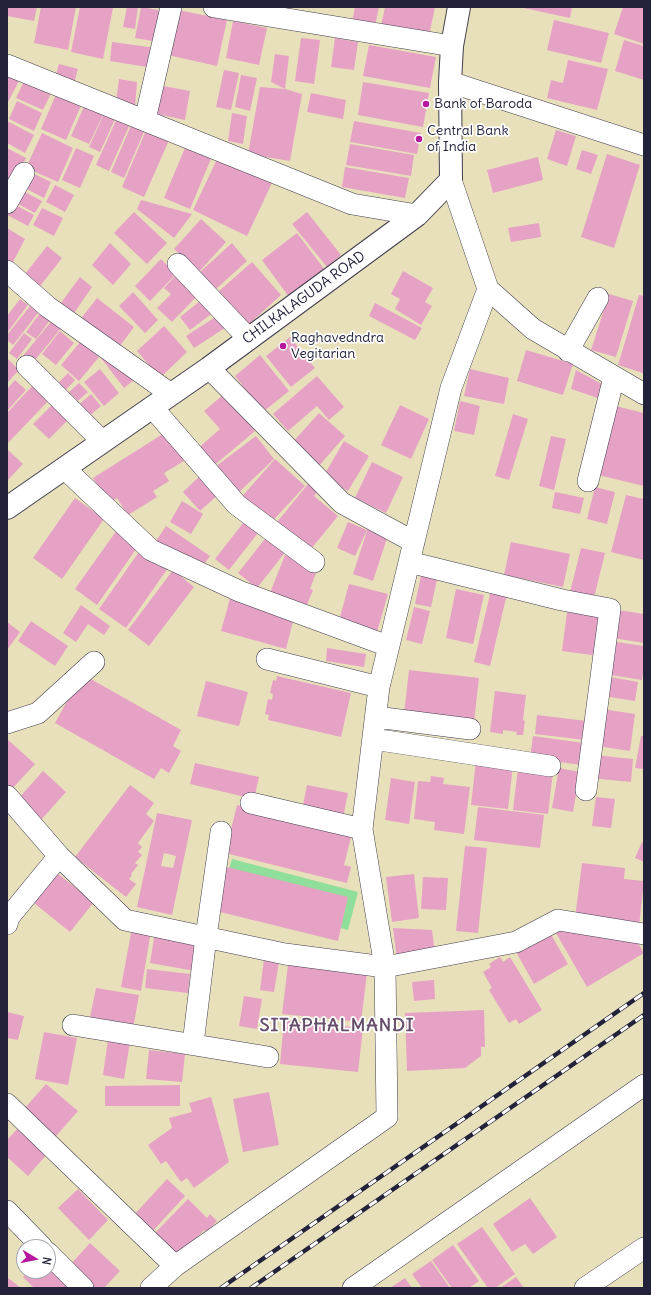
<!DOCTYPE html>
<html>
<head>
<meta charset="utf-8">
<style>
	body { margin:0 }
	#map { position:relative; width:651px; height:1295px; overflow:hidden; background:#e8e0bb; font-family:Delius,sans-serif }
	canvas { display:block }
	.frame { position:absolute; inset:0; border:8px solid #22223b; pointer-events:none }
	.north { position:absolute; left:16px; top:1239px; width:40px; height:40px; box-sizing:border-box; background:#fff; border:1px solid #a7a7b1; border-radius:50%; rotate:100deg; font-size:11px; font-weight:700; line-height:16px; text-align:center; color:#22223b }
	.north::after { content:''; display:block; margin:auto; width:14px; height:18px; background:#b5179e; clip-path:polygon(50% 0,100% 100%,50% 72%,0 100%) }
</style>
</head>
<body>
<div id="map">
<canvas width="651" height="1295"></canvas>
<div class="frame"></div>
<div class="north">N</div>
</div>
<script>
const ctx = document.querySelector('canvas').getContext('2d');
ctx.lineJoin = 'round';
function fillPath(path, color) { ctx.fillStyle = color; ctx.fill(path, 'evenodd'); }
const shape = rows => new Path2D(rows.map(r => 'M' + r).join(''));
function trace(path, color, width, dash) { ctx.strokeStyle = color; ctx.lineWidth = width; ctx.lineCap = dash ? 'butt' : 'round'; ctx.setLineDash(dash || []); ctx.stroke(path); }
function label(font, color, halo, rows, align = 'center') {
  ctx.font = font + ' Delius,sans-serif'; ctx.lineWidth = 3.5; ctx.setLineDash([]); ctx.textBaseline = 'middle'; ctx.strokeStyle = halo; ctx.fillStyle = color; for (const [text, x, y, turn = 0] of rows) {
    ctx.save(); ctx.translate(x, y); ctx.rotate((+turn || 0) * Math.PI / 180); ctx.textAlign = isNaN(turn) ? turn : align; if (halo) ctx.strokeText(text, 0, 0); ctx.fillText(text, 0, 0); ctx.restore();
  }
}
fillPath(shape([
	[232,859,358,892,348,930,221,897]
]), '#90de9b');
fillPath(shape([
	[7,7,37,7,34,21,7,16],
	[41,7,76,7,68,50,34,43],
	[80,7,107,7,113,8,103,59,71,52],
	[127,7,138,7,135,29,123,27],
	[141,7,163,11,158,42,135,38],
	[355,7,379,7,375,26,352,22],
	[385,7,435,7,429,36,381,26],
	[519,7,572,7,570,18],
	[623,7,644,7,644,44,614,34],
	[178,10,227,20,217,66,168,55],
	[554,20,609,33,601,63,547,50],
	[233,21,267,28,259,65,226,58],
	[301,38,320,40,314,84,295,81],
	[335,38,358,42,354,70,331,67],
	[624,40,644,46,644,80,615,71],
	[112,42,156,48,153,68,110,61],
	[369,45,436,57,430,88,363,76],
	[275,54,289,56,285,89,271,82],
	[568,60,608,69,597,110,547,98,551,80,563,83],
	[59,64,78,69,74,83,55,78],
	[7,70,21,77,7,104],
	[224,70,239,73,231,110,216,107],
	[241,75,257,78,250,111,235,107],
	[26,77,53,89,43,110,16,98],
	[119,79,137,82,135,108,116,101],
	[363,82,429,93,423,127,358,115],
	[163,86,190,91,185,120,157,114],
	[260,87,285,89,302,94,290,161,248,154],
	[58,90,83,101,66,140,41,129],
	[311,93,346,100,343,119,307,112],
	[17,101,42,113,34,131,9,119],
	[86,102,105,111,89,144,71,136],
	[105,112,116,117,100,152,89,147],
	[232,113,247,116,243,144,228,141],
	[118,116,131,122,109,171,96,165],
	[7,121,34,135,25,153,7,143],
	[133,121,146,127,124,178,111,172],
	[354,121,421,133,417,154,350,142],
	[147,128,170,138,144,197,122,187],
	[556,130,576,136,567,166,547,159],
	[42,133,73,148,58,182,26,168],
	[187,143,213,154,190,209,164,198],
	[350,144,414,155,411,176,346,165],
	[7,148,26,158,7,194],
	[76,148,94,156,80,188,62,180],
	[582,150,598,155,591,174,576,169],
	[607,154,640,165,614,248,581,237],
	[218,157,272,183,247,236,193,210],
	[538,157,543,180,493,193,487,170],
	[345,167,409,178,405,198,342,187],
	[30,172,51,182,44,198,23,187],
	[55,185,74,195,65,212,46,202],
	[21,190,42,201,35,213,14,202],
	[141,200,192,214,174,238,137,209],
	[12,203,34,215,28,226,7,215],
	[42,208,63,218,54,236,33,225],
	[134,212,167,243,147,264,114,233],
	[307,212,341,255,327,267,292,224],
	[201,219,226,242,199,272,174,249],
	[539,223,541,237,511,242,508,228],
	[7,228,25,239,12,264,7,261],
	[297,233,325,270,289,297,262,260],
	[110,243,131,264,113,285,92,265],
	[232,243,247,261,216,289,200,272],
	[47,246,62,258,37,290,22,278],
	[161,259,176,274,150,301,135,286],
	[252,262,281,295,249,324,219,291],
	[403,271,433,288,425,302,432,306,421,325,395,309,400,299,391,294],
	[176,275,197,296,172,322,157,308,171,294,164,288],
	[80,277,92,287,72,316,58,307],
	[133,292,158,320,145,333,119,306],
	[609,294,633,301,616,357,591,350],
	[639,295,644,296,643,373,618,365],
	[97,298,134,327,117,350,79,321],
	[204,298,214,312,190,330,180,317],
	[20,299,28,305,7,333,7,316],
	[375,303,422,328,415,340,369,316],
	[30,306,38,313,13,345,7,340,7,335],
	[40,313,50,320,36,339,26,332],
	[220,314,228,326,194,348,186,336],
	[54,318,63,326,31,365,22,357],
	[164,326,187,352,160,378,137,351],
	[60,331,74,343,56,365,42,354],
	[24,333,32,339,17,359,9,353],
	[290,337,315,368,291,387,266,356],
	[81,341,99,357,79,381,61,365],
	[526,350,573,364,563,395,517,381],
	[107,352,139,376,124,388,101,358],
	[260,355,289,391,263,412,235,376],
	[7,358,19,370,7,383],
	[100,369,119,393,104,406,84,382],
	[470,369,509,378,504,404,464,396],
	[576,370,602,384,598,398,571,389],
	[68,373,75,380,62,394,54,387],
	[317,376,344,407,329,420,317,406,288,431,273,414],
	[15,380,26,390,7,411,7,389],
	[35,383,51,398,8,443,7,442,7,413],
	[79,383,88,392,78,401,69,392],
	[91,394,101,406,86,419,76,407],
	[224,394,255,431,211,468,196,450,220,429,204,411],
	[460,401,480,406,474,435,454,431],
	[54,403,69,419,49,439,33,424],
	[400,405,429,419,411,459,381,445],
	[611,405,644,413,644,486,594,474],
	[319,413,345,436,318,467,291,444],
	[513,414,528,419,509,480,495,476],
	[166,432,184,461,164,473,169,481,153,491,157,497,128,515,117,498,109,503,93,478],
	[256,436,274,459,236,495,215,467],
	[551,436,566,439,554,490,539,486],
	[344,441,369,456,348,491,323,477],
	[7,449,23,464,7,481],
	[275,459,305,486,267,527,238,501],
	[372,462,403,477,386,513,355,498],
	[203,473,220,493,200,511,183,492],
	[308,484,317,492,314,496,338,516,306,555,273,527],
	[595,487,615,492,607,524,587,519],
	[555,492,584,498,580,514,552,508],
	[626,495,644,499,644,560,611,552],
	[75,498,104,519,62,579,33,558],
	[182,501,203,514,191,534,170,522],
	[247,518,261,529,229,570,215,559],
	[348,522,367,530,355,556,337,548],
	[166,526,210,556,199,571,156,541],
	[368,528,388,535,373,581,353,574],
	[117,530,139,545,97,605,75,589],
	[268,535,287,550,257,588,238,573],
	[511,542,570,554,563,587,504,575],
	[581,548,605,553,594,598,570,592],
	[141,549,168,568,126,628,99,609],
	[285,555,318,568,310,589,313,590,306,607,270,593],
	[173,570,194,587,149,646,128,630],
	[422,571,438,575,431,607,415,604],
	[349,584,388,594,377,632,339,621],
	[456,589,484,595,473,644,446,638],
	[491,590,507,594,490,666,474,662],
	[231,595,294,617,286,649,221,631],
	[81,605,110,626,104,635,88,624,76,642,63,633],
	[414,607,430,611,422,644,406,640],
	[618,610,644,614,644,643,613,638],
	[567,612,603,617,599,656,562,651],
	[31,621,68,646,55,666,18,641],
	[7,622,20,632,7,650],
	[610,641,644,646,644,665,642,680,605,674],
	[327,648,366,654,364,667,326,661],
	[409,670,479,678,474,722,404,714],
	[82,674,181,730,173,746,181,751,169,773,161,768,154,779,55,723],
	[277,676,351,693,341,737,268,720,269,715,265,714,268,699,272,700,273,694,270,693,273,680,276,681],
	[606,676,638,682,635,701,603,696],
	[206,681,248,692,239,726,197,716],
	[495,691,526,695,523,720,525,721,523,735,516,735,517,732,503,730,503,734,490,732],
	[602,709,635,714,630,751,597,746],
	[537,715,587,721,585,740,535,734],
	[533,736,584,743,581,765,530,758],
	[641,736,644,736,644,769,635,768],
	[7,739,35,764,10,791,7,789],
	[594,755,633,759,631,782,591,778],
	[476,761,513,765,508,809,471,805],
	[195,763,259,777,254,799,190,784],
	[518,768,553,772,548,814,513,810],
	[559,768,580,772,573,812,552,808],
	[43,771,66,792,41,820,18,799],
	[431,776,444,778,443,784,470,787,464,834,434,830,435,822,414,819,418,781,430,782],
	[391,778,415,782,409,824,385,820],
	[130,785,154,803,146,814,154,821,138,843,142,847,138,852,142,855,135,863,138,865,131,874,132,875,129,879,136,884,126,897,75,857],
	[307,785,348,793,343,818,302,810],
	[596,797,615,799,611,828,592,826],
	[237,805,352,833,344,865,351,867,347,883,225,853],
	[478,807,544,815,540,848,474,840],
	[157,813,192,820,172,915,137,907],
	[164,853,176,856,173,868,161,866],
	[642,842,644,842,644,862,635,858],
	[465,846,487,848,478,933,456,931],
	[582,863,625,868,624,879,644,881,639,926,575,918],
	[227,867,348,897,338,941,216,911],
	[57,873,94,902,70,932,34,903],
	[414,874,419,918,392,922,386,877],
	[423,877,448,878,446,910,421,909],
	[569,926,633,935,644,953,587,987,556,933],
	[132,928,151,931,141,991,121,987],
	[393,928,432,930,435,954,397,959],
	[549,931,568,964,534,984,515,950],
	[155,932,201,939,195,971,150,963],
	[500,957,503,962,510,957,542,1010,519,1024,516,1019,509,1023,489,990,492,988,483,972,491,967,489,964],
	[264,959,279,962,274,992,260,990],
	[288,965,367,973,361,1022,282,1014],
	[147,969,190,974,188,993,145,988],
	[434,980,435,999,414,1001,412,982],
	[96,988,139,995,133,1029,89,1022],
	[244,996,262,999,257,1029,239,1026],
	[484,1010,485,1047,481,1047,481,1056,465,1068,407,1071,405,1013],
	[7,1012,24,1016,18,1040,7,1038],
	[284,1020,363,1028,358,1072,280,1064],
	[44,1032,77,1038,68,1085,35,1079],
	[108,1039,130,1042,124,1079,103,1075],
	[149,1050,185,1054,182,1082,146,1079],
	[46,1084,78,1111,56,1136,24,1109],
	[180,1085,180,1106,105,1106,105,1086],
	[269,1092,279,1145,243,1152,233,1099],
	[211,1097,229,1162,194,1188,187,1178,181,1182,166,1161,161,1164,148,1145,172,1128,169,1118,192,1112,189,1103],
	[19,1127,48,1153,28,1176,7,1157,7,1140],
	[167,1179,185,1196,151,1233,133,1216],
	[78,1189,108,1220,89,1240,58,1208],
	[530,1198,557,1237,533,1254,525,1244,512,1252,493,1224],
	[188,1199,207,1218,210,1214,217,1221,206,1232,204,1230,178,1257,154,1234],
	[482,1227,515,1274,495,1288,488,1288,457,1244],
	[90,1243,120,1271,104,1288,91,1288,68,1267],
	[453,1245,479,1281,469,1288,452,1288,432,1260],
	[431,1261,450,1288,422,1288,412,1274],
	[48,1265,71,1288,34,1288,23,1277,28,1271,48,1271],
	[516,1277,524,1288,500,1288],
	[8,1278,21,1288,7,1288,7,1280],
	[405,1278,412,1288,390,1288]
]), '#e6a2c4');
const street = shape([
	[214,7,452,46],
	[7,65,352,204,417,215],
	[450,82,644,145],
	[145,120,171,7],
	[451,180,488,289,533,329,644,394],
	[7,203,24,173],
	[178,264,249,339],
	[7,271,48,307,171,394],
	[568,351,598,298],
	[27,366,102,441],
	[209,368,342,503,414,542],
	[152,407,237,505,314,562],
	[64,468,151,550,239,591,388,646],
	[588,481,614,377],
	[409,562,562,600,610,609,586,790],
	[267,659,379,687],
	[376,717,470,729],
	[7,723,38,713,94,662],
	[373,739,550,766],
	[7,796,59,856,125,920,285,954,385,967,516,942,558,920,644,934],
	[251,803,362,829],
	[7,924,9,917,59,856],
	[73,1025,268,1057],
	[193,1044,206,937,221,832],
	[7,1104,175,1266],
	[7,1211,42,1247],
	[48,1253,83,1288],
	[151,1288,175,1266,387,1117,385,967,362,829,379,687,451,388,488,289],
	[353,1288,644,1085],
	[585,1288,644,1248]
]);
const secondary = shape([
	[7,508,209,368,417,215,451,180,450,82,452,46,459,7]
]);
trace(street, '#403e4e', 22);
trace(secondary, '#403e4e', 24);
trace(street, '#fff', 21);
trace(secondary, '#fff', 22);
const rail = shape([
	[221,1288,644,993],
	[251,1288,644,1015]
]);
trace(rail, '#22223b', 4.5);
trace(rail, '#fff', 3, [9]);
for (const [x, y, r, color] of [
	[426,104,4,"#b5179e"],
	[419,139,4,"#b5179e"],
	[283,346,4,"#b5179e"]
]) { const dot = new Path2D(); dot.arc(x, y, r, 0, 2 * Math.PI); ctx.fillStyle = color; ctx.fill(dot); trace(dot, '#fff', 1.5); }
label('14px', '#22223b', '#fff', [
	["Bank of Baroda",434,104],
	["Central Bank",427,131],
	["of India",427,147],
	["Raghavedndra",291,338],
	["Vegitarian",291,354]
], 'left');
label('14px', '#22223b', '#fff', [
	["CHILKALAGUDA ROAD",304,298,-36]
]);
ctx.letterSpacing = '1px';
label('bold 18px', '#674f6b', '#fff', [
	["SITAPHALMANDI",337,1026]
]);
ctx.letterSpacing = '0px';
</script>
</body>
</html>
